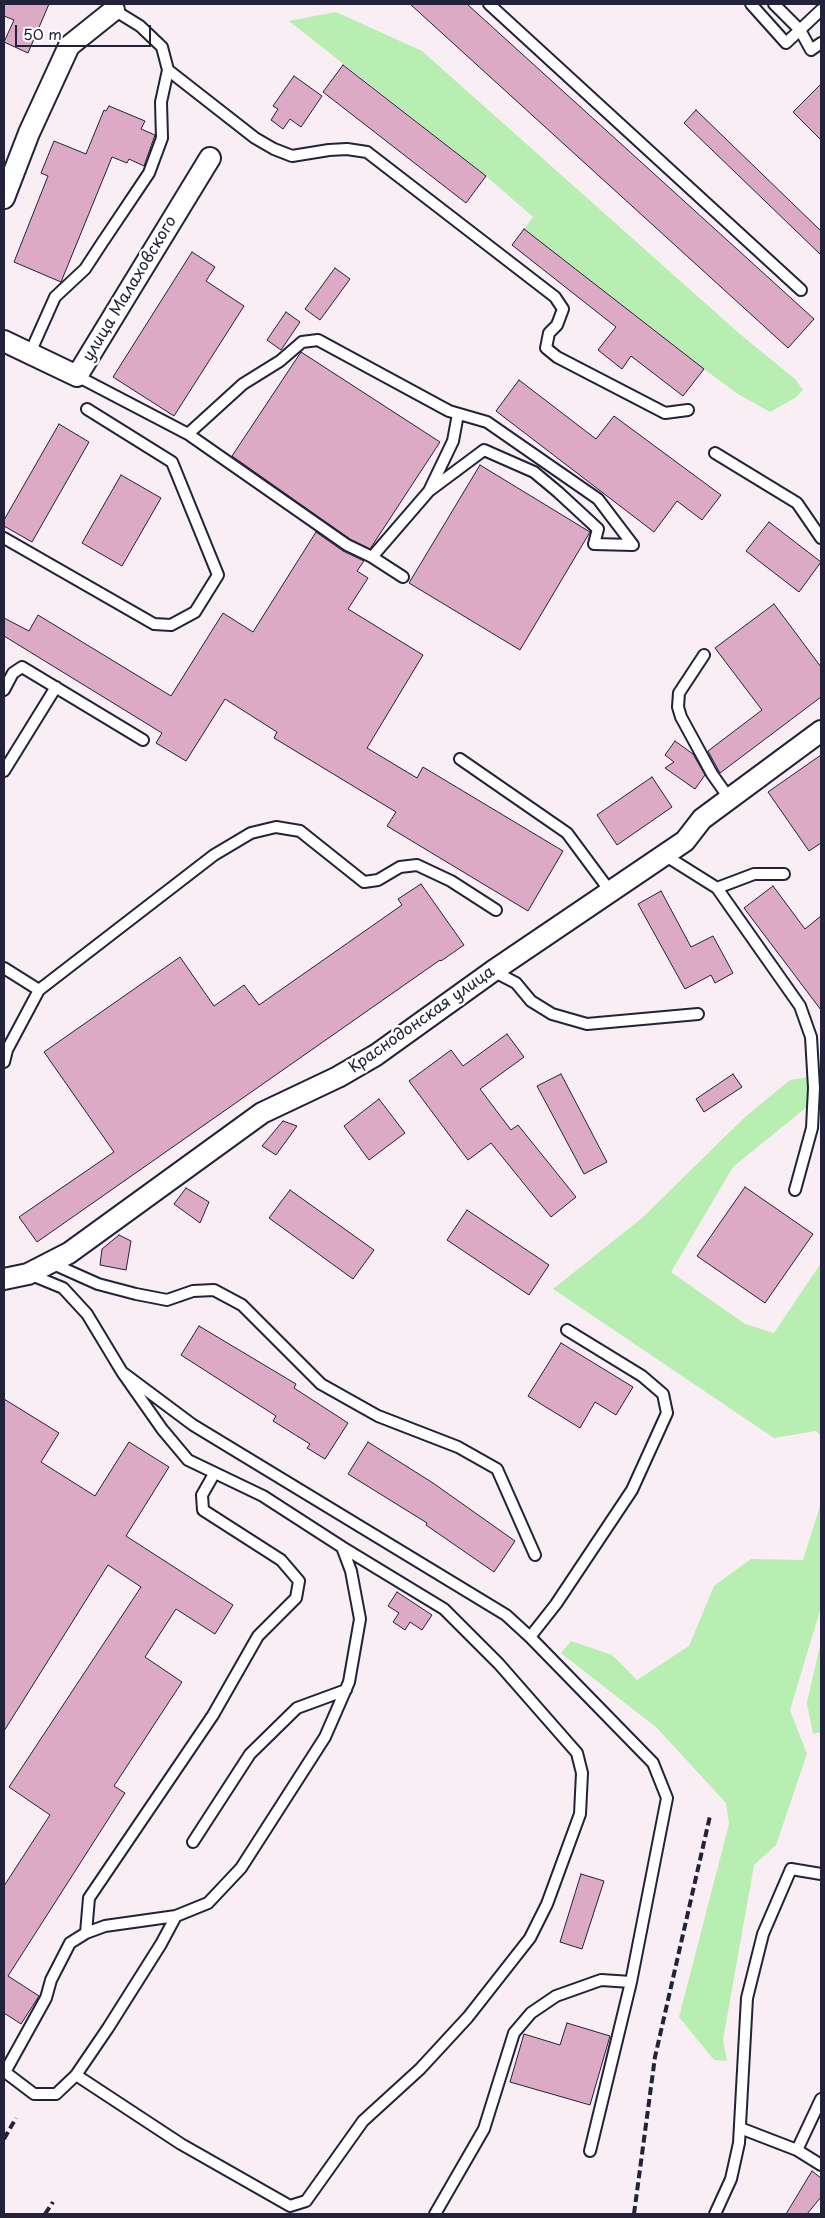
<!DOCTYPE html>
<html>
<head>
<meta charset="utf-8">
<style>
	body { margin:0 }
	#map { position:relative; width:825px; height:2218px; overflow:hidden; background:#f8eef3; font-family:"Playpen Sans",sans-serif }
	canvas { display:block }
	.frame { position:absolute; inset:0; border:5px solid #22223b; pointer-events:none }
	.scale { position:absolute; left:15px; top:25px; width:136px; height:22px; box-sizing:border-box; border:2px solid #22223b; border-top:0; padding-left:6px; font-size:15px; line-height:18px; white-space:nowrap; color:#22223b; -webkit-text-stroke:4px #fff; paint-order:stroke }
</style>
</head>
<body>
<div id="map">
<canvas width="825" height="2218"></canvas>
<div class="frame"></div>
<div class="scale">50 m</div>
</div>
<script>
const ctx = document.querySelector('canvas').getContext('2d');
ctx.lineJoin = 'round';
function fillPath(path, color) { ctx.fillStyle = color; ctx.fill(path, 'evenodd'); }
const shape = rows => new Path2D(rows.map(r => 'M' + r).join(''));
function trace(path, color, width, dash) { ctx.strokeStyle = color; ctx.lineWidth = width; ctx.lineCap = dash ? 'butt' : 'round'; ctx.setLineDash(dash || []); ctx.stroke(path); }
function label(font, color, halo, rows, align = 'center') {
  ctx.font = font + ' "Playpen Sans",sans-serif'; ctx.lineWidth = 5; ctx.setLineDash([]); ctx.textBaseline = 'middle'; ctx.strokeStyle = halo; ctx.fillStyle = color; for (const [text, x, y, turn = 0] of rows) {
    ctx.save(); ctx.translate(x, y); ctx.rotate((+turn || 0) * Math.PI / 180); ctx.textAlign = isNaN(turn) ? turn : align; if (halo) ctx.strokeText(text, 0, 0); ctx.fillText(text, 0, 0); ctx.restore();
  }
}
fillPath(shape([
	[336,12,422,51,741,335,795,379,803,390,795,398,770,412,738,394,704,369,524,229,533,217,486,176,289,21],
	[808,1077,808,1106,733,1167,671,1272,745,1324,774,1333,821,1263,821,1436,816,1431,774,1438,553,1289,642,1218,745,1117,790,1080],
	[821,1503,821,1607,790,1710,807,1754,776,1845,754,1865,723,2040,727,2061,714,2060,679,2017,729,1824,726,1803,657,1728,561,1653,571,1641,612,1655,637,1680,689,1646,714,1586,751,1559,803,1560],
	[821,1641,821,1732,813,1734,807,1703]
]), '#b8eeb1');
const building = shape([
	[4,4,49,4,28,53,4,42,14,20,4,16,4,4],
	[410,4,467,4,814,319,788,348,410,4],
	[343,65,486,176,466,203,323,92,343,65],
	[294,76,322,96,301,127,290,119,283,129,271,120,278,109,273,106,294,76],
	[821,84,821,140,793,112,821,84],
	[109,106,145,121,141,129,155,135,144,166,129,159,127,163,112,157,61,282,14,262,48,176,41,173,54,141,86,154,104,110,106,111,109,106],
	[696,110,821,231,821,255,684,123,696,110],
	[524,229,704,369,683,396,631,356,622,369,598,350,616,327,512,245,524,229],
	[192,252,215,267,206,281,244,306,174,416,113,377,192,252],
	[335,268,350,279,320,320,305,309,335,268],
	[286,312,300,322,281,350,267,340,286,312],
	[301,352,440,442,370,549,350,539,232,456,301,352],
	[519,380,596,439,614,416,721,495,702,520,677,501,654,532,496,411,519,380],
	[59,424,89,442,32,542,4,526,4,520,59,424],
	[480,465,590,532,520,650,409,583,480,465],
	[121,475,161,498,122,566,82,543,121,475],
	[769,522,821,562,799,592,746,551,769,522],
	[316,532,343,551,364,561,357,571,368,578,348,609,423,655,367,748,417,778,423,767,563,851,528,911,387,826,396,812,274,738,277,732,225,699,186,761,156,743,162,733,4,636,4,618,29,631,38,615,171,696,223,613,253,632,316,532],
	[774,604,821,667,821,697,720,773,708,751,762,710,715,648,774,604],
	[675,741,693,754,705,775,695,789,665,768,674,762,665,755,675,741],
	[821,755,821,843,809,851,768,792,821,755],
	[652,777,672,807,617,845,597,815,652,777],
	[421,884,464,945,441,961,440,960,37,1242,19,1217,114,1152,44,1052,180,957,214,1006,244,985,259,1005,402,905,398,899,421,884],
	[773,886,805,929,821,916,821,1010,744,908,773,886],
	[661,891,691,947,713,936,733,973,715,983,711,975,685,989,638,904,661,891],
	[507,1034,524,1057,480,1089,511,1130,518,1125,576,1197,551,1217,491,1143,468,1160,409,1081,451,1050,463,1066,507,1034],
	[561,1074,607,1162,584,1174,537,1086,561,1074],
	[733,1074,742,1087,704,1112,696,1099,733,1074],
	[379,1099,405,1133,369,1160,344,1126,379,1099],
	[283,1121,297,1126,276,1155,262,1146,283,1121],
	[745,1187,813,1234,765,1303,697,1256,745,1187],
	[186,1188,209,1202,200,1223,174,1204,186,1188],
	[290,1190,374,1250,353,1279,269,1218,290,1190],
	[467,1210,549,1265,529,1295,447,1240,467,1210],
	[119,1235,131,1241,126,1270,100,1265,102,1249,119,1235],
	[199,1326,296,1384,294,1388,348,1423,325,1459,307,1448,310,1444,273,1421,276,1416,181,1355,199,1326],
	[561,1343,633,1387,616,1415,595,1402,580,1428,528,1396,561,1343],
	[4,1399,59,1433,41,1462,95,1496,129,1442,169,1467,126,1536,233,1605,215,1634,176,1609,145,1657,182,1682,114,1786,125,1793,8,1976,39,1996,21,2024,4,2013,4,1886,50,1815,9,1787,141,1587,108,1565,4,1731,4,1399],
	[368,1442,433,1483,515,1541,494,1572,426,1525,427,1523,348,1474,368,1442],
	[397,1592,432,1615,422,1630,410,1622,405,1630,393,1622,399,1613,388,1606,397,1592],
	[581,1874,604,1881,582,1949,560,1942,581,1874],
	[567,2023,610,2036,590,2105,510,2082,524,2034,560,2045,567,2023],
	[812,2171,821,2178,821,2197,807,2214,786,2214,812,2171]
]);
fillPath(building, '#ddaac5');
trace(building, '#22223b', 1);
const lane = shape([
	[489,4,801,290],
	[751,4,786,43,821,10],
	[774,4,800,30,811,50,821,43],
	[168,70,255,138,274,149,292,156,329,150,347,149,367,152,555,297,563,309,557,325,549,333,546,348,557,357,665,413,688,410],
	[30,353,55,297,85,269,102,243,149,173,162,138,161,102,168,70,162,47,140,26,114,10,114,7],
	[77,376,188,434,347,545,372,557,403,577],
	[188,434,243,384,280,361,302,342,318,340,449,411,487,422,598,499,633,545],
	[715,453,797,503,821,538],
	[429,491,484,450,534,472,558,492,598,529,594,544,633,545],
	[4,538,154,624,171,625,195,612,218,575,172,462,87,409],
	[372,557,429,491,453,441,458,414],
	[704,655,679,693,678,707,681,717,712,774,729,798],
	[4,690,13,673,22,667,143,740],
	[460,759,567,833,610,891],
	[4,771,56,687],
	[666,856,717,888,800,1006,811,1037,814,1088,812,1128,795,1190],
	[717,888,754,874,784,874],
	[4,968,39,990],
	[493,971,516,983,531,1001,552,1014,587,1024,698,1014],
	[4,1062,7,1050,39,990,214,855,251,833,276,827,300,831,364,882,378,880,400,867,417,865,451,881,496,910],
	[51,1263,98,1284,136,1294,167,1300,193,1291,214,1290,242,1305,321,1384,378,1416,458,1447,497,1469,535,1555],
	[29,1274,63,1288,87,1314,122,1372,193,1425,506,1615,530,1637,653,1763,667,1798,631,1982,590,2151],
	[530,1637,556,1604,632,1490,667,1413,663,1394,642,1376,567,1330],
	[193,1842,250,1754,297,1708,346,1690],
	[176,1916,161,1944,108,2028,76,2075,56,2094,34,2094,5,2072,46,1998,51,1980,70,1943,86,1933,105,1926,176,1916,208,1903,241,1868,325,1737,349,1682,360,1619,351,1571,342,1547],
	[86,1933,89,1898,213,1715,258,1636,296,1598,299,1581,281,1560,203,1510,202,1495,214,1474],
	[76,2075,181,2144,290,2206,306,2201,363,2121,420,2069,468,2017,530,1938,547,1904,580,1814,582,1773,577,1753,499,1664,444,1609,342,1547,263,1496,188,1460,162,1429,122,1372],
	[821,2099,797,2150,821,2165],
	[740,2128,797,2150],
	[435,2214,484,2129,514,2033,531,2013,556,1996,601,1980,631,1982],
	[715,2214,731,2179,739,2143,747,1998,763,1934,791,1869,821,1874]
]);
const street = shape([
	[4,198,29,133,69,46,114,10],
	[4,341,77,376,210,158],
	[4,1279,28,1274,69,1253,262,1113,338,1077,376,1055,493,971,685,841,702,819,821,731]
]);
trace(lane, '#22223b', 14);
trace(street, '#22223b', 24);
trace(lane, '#fff', 10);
trace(street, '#fff', 20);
trace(shape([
	[4,2139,16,2118],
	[45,2214,53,2202],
	[634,2214,655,2057,710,1816]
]), '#22223b', 4, [8, 4]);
label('16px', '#22223b', '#fff', [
	["улица Малаховского",130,289,-59],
	["Краснодонская улица",422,1020,-35]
]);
</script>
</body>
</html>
